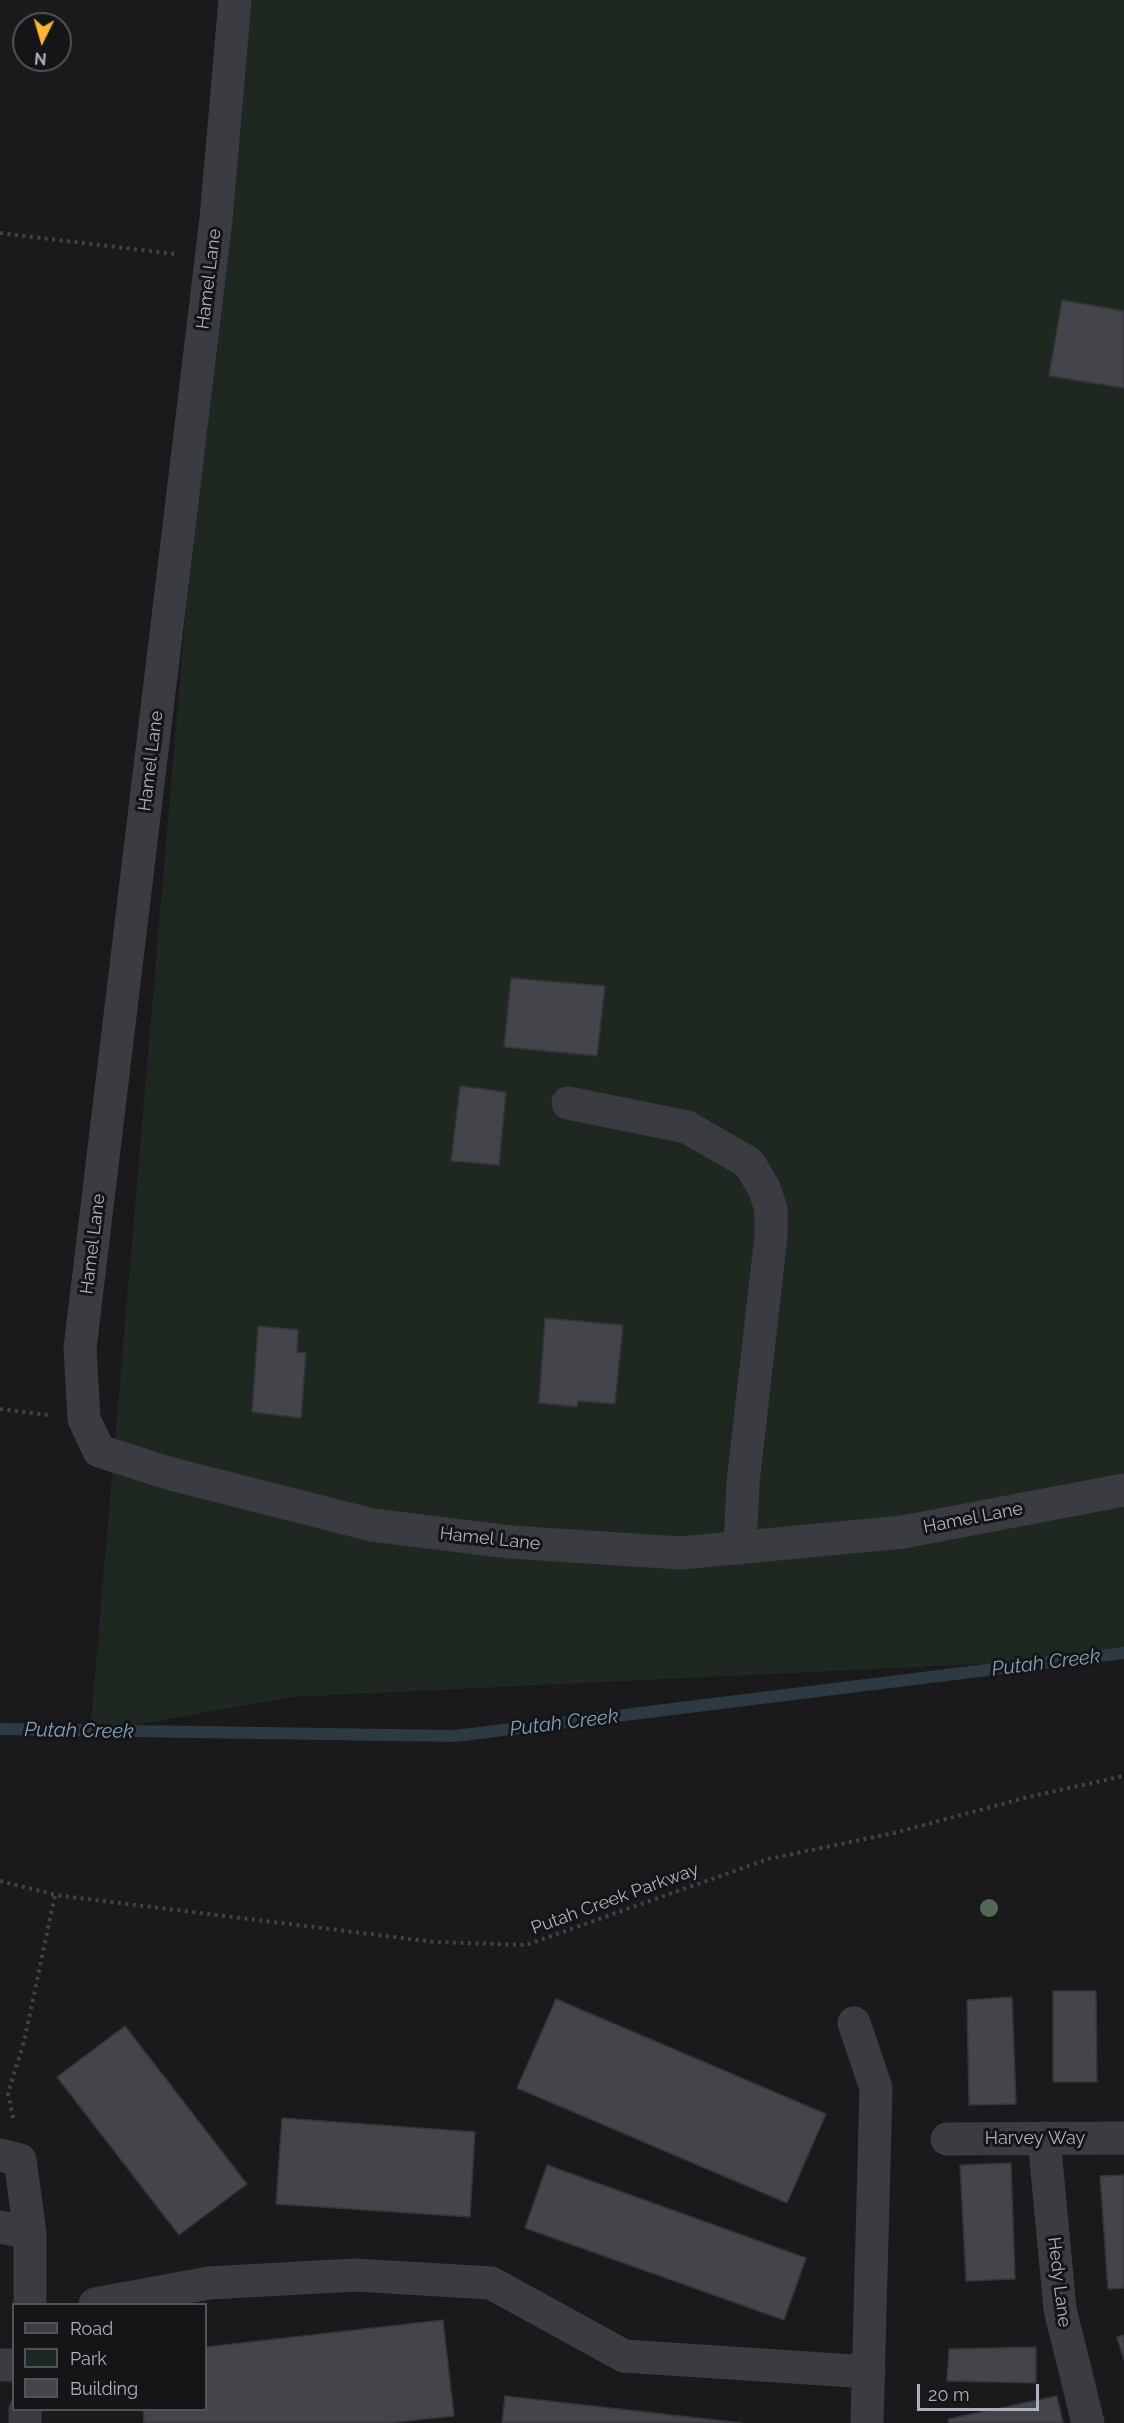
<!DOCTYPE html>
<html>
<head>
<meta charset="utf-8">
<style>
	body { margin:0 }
	#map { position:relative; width:1124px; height:2423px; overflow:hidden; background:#1a1a1d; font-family:Raleway,sans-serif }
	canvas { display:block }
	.legend { position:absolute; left:12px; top:2303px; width:195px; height:108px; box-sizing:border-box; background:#151518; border:2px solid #51535a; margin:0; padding:8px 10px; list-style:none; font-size:18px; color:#abb1bd }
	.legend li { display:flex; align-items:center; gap:12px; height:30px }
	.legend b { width:30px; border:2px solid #51535a }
	.north { position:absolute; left:12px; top:12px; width:60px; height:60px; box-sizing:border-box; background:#151518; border:2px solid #51535a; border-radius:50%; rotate:185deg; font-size:16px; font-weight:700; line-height:24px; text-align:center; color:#abb1bd }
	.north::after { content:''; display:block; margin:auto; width:21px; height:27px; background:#ffb730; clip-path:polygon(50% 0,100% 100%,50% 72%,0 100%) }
	.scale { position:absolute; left:917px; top:2384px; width:122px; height:27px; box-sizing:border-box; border:3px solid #abb1bd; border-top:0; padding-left:8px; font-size:18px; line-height:21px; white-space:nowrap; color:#abb1bd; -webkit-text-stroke:4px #151518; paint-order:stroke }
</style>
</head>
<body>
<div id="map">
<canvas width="1124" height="2423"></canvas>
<ul class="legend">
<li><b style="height:8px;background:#3b3c42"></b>Road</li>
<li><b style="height:16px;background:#1f2820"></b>Park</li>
<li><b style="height:16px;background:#44454a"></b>Building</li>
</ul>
<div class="north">N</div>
<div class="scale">20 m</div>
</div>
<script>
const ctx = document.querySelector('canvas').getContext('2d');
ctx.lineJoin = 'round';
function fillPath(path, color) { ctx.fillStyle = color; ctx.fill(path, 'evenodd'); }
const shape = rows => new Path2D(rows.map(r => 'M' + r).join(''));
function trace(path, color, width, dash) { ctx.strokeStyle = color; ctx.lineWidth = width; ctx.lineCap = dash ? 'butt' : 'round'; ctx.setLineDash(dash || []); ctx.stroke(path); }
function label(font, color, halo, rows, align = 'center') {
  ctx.font = font + ' Raleway,sans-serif'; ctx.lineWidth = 6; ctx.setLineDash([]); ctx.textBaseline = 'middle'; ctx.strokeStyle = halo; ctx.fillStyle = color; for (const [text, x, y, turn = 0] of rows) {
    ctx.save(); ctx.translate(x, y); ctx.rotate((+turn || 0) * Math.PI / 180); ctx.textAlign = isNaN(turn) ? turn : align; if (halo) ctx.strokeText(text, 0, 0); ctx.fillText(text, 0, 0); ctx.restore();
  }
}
fillPath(shape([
	[238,0,1124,0,1124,1657,292,1697,90,1733]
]), '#1f2820');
trace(shape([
	[0,1729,455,1736,1124,1653]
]), '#2e3a42', 12);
const building = shape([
	[1062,300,1124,311,1124,388,1049,376,1062,300],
	[511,978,605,986,597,1056,504,1047,511,978],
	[460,1086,506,1092,499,1165,451,1161,460,1086],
	[545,1318,623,1325,615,1404,578,1401,577,1407,539,1403,545,1318],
	[258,1326,298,1330,297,1352,306,1353,301,1418,252,1412,258,1326],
	[1053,1991,1096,1991,1097,2082,1053,2082,1053,1991],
	[1012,1997,1016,2104,969,2105,967,2000,1012,1997],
	[556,1999,826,2114,787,2203,517,2088,556,1999],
	[125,2026,247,2184,179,2235,57,2077,125,2026],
	[282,2118,475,2132,470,2217,276,2204,282,2118],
	[1011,2163,1015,2279,966,2281,960,2165,1011,2163],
	[547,2165,806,2258,784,2320,525,2228,547,2165],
	[1124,2175,1124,2288,1108,2289,1100,2176,1124,2175],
	[443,2320,454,2416,388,2423,144,2423,143,2410,206,2410,206,2347,443,2320],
	[1124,2335,1124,2360,1117,2337,1124,2335],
	[1036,2347,1036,2383,947,2381,949,2349,1036,2347],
	[505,2396,742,2423,502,2423,505,2396],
	[1057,2396,1063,2423,949,2423,948,2419,1057,2396]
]);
fillPath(building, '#44454a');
trace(building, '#343439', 1.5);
trace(shape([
	[0,233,175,254],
	[0,1409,48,1415],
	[0,1881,56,1895],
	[13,2118,8,2093,24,2042,55,1895,434,1942,526,1945,768,1859,894,1833,1028,1797,1124,1776]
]), '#404349', 4, [3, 4.5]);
trace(shape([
	[235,0,216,219,80,1348,84,1419,99,1451,168,1473,372,1525,510,1542,681,1553,903,1532,1124,1490],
	[568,1103,687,1127,749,1163,764,1188,771,1209,771,1236,743,1483,740,1548],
	[854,2023,876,2088,867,2423],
	[1044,2138,1060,2309,1088,2423],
	[947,2139,1124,2138],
	[0,2155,20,2160,30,2233],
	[0,2227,30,2233,30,2304],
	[95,2304,209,2283,355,2275,491,2283,624,2356,869,2372],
	[0,2365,14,2365],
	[25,2423,25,2410]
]), '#3b3c42', 33);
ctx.fillStyle = '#536955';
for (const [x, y] of [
	[989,1908]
]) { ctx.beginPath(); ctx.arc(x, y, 9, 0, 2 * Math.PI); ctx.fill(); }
label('18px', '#abb1bd', '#151518', [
	["Hamel Lane",209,279,-83],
	["Hamel Lane",151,761,-83],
	["Hamel Lane",93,1244,-83],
	["Hamel Lane",973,1518,-11],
	["Hamel Lane",490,1539,6],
	["Putah Creek Parkway",615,1899,-20],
	["Harvey Way",1035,2139],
	["Hedy Lane",1059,2282,83]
]);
label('italic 20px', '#80a0ba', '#151518', [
	["Putah Creek",1046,1663,-7],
	["Putah Creek",564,1723,-7],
	["Putah Creek",79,1731,1]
]);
</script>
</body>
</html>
